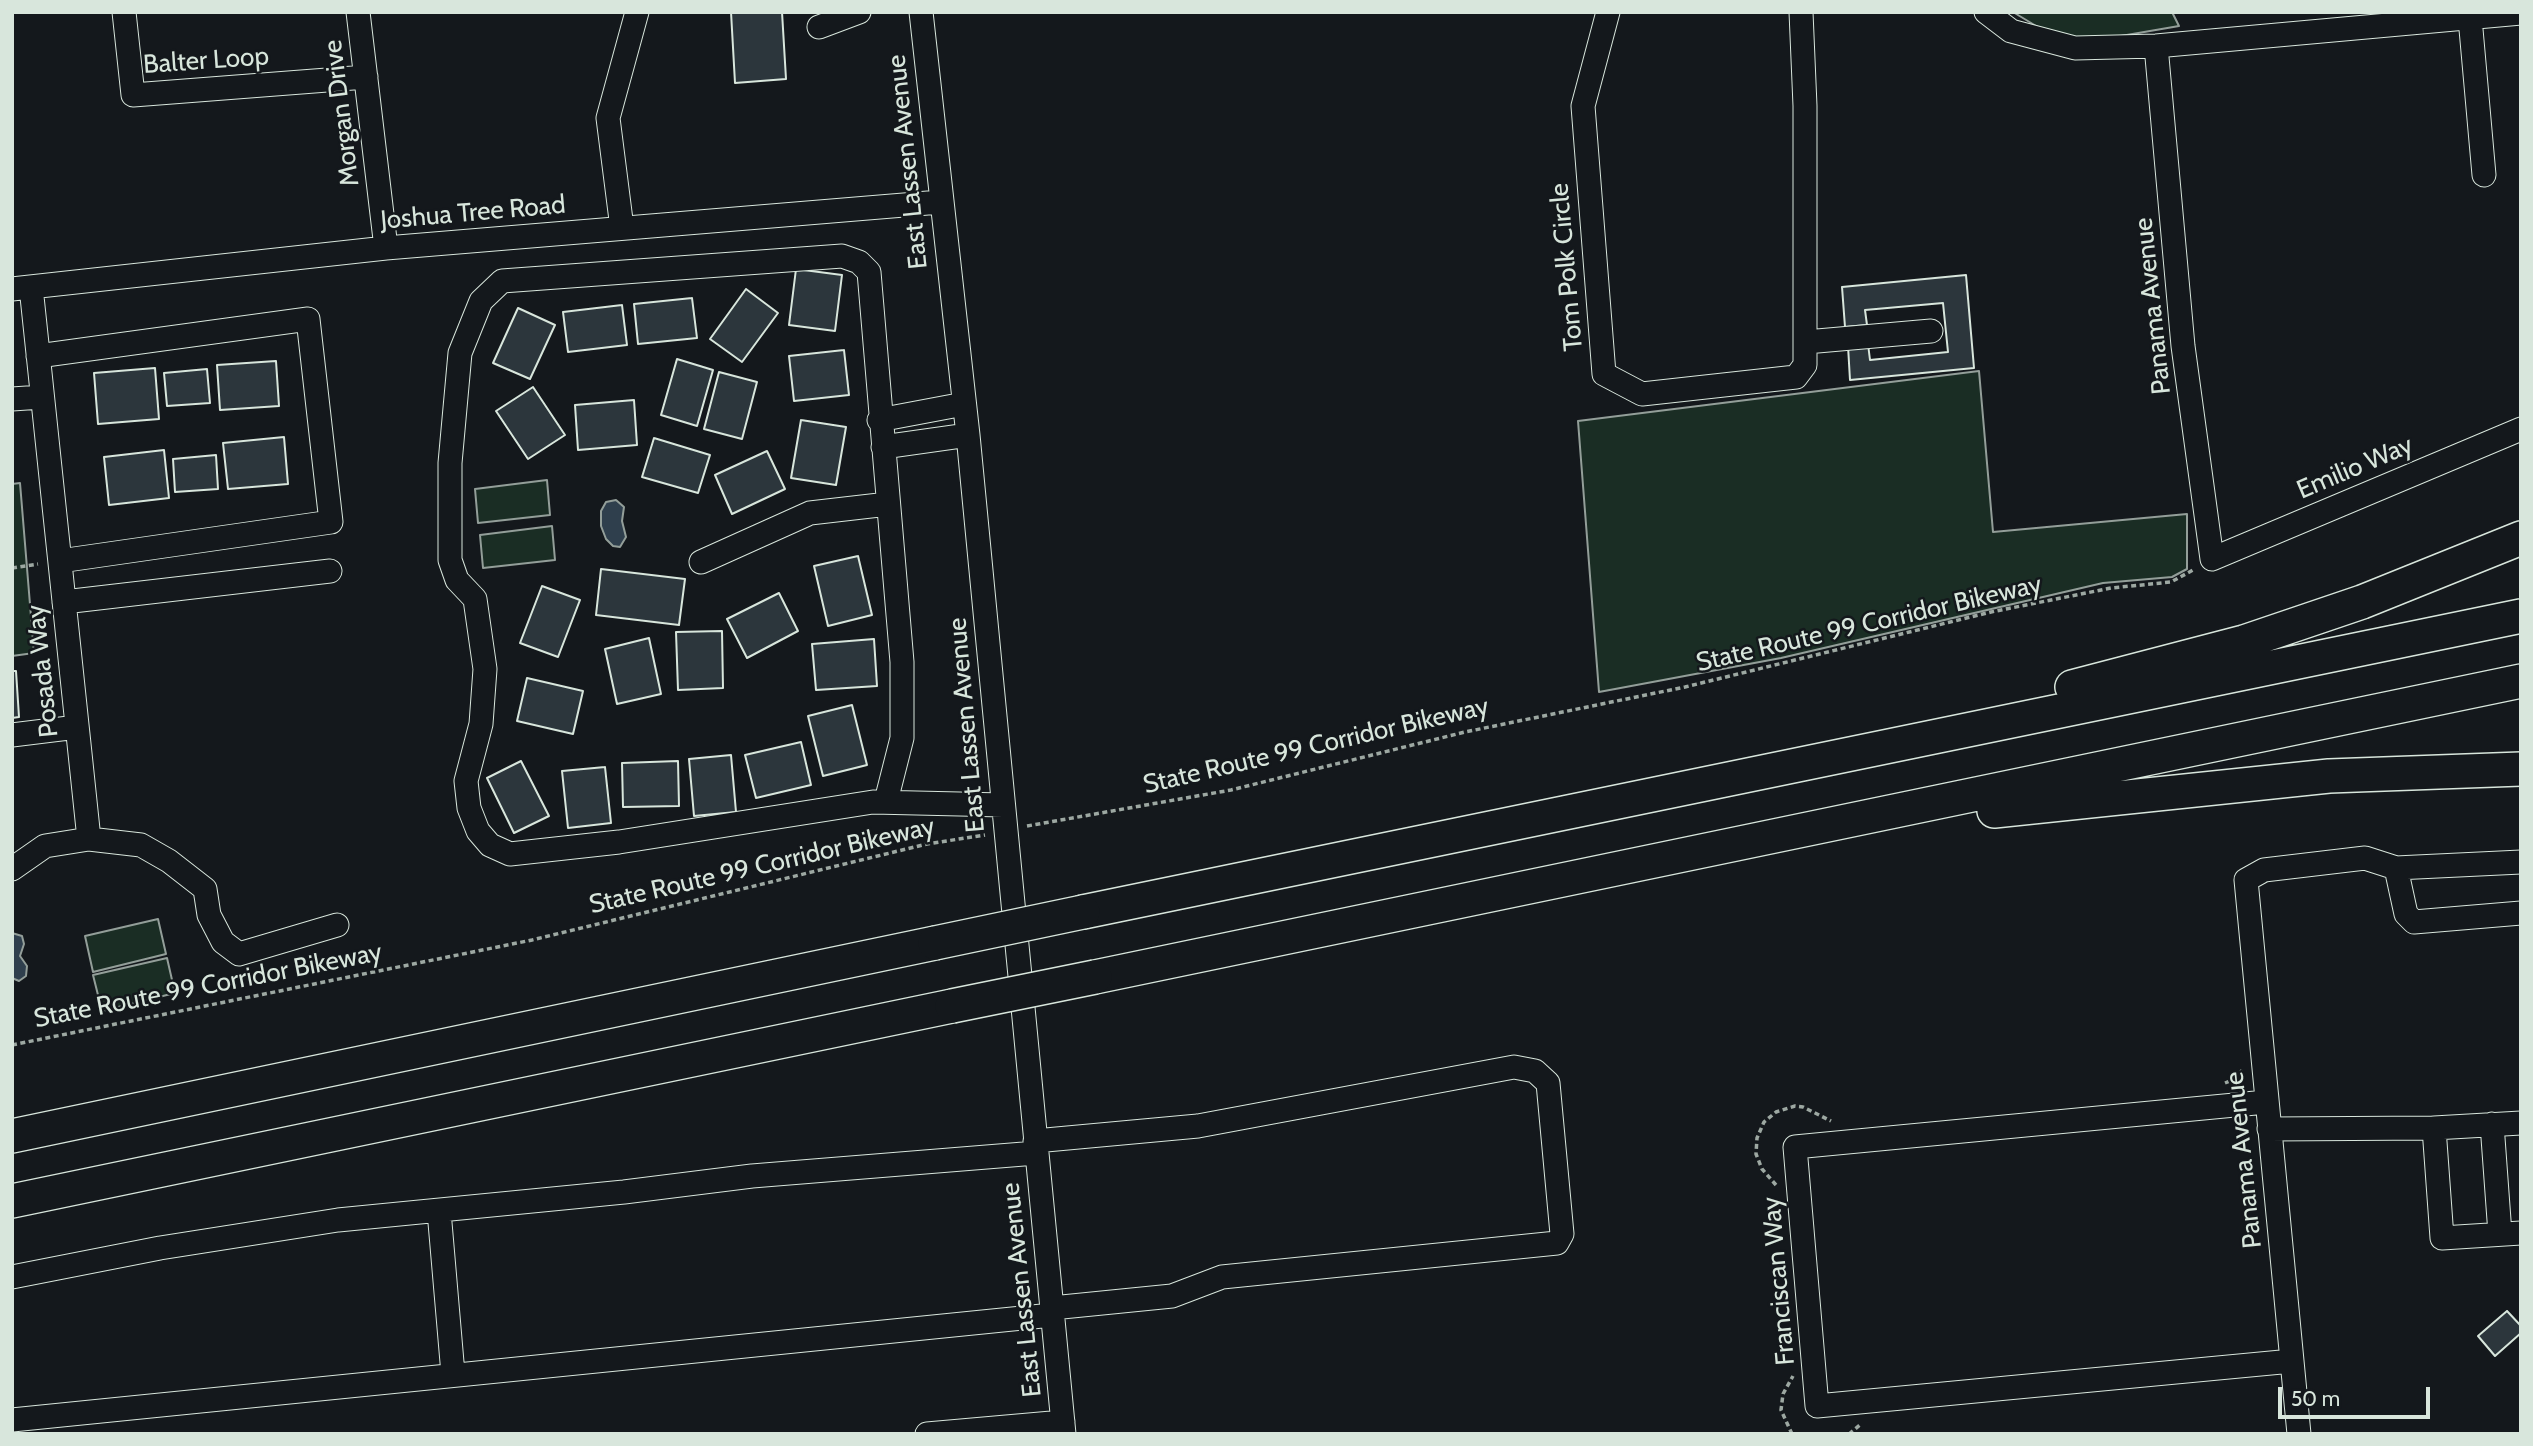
<!DOCTYPE html>
<html>
<head>
<meta charset="utf-8">
<style>
	body { margin:0 }
	#map { position:relative; width:2533px; height:1446px; overflow:hidden; background:#14181c; font-family:Cabin,sans-serif }
	canvas { display:block }
	.frame { position:absolute; inset:0; border:14px solid #d8e6dc; pointer-events:none }
	.scale { position:absolute; left:2278px; top:1387px; width:152px; height:32px; box-sizing:border-box; border:4px solid #d8e6dc; border-top:0; padding-left:9px; font-size:21px; line-height:24px; white-space:nowrap; color:#d8e6dc; -webkit-text-stroke:5px #14181c; paint-order:stroke }
</style>
</head>
<body>
<div id="map">
<canvas width="2533" height="1446"></canvas>
<div class="frame"></div>
<div class="scale">50 m</div>
</div>
<script>
const ctx = document.querySelector('canvas').getContext('2d');
ctx.lineJoin = 'round';
function fillPath(path, color) { ctx.fillStyle = color; ctx.fill(path, 'evenodd'); }
const shape = rows => new Path2D(rows.map(r => 'M' + r).join(''));
function trace(path, color, width, dash) { ctx.strokeStyle = color; ctx.lineWidth = width; ctx.lineCap = dash ? 'butt' : 'round'; ctx.setLineDash(dash || []); ctx.stroke(path); }
function label(font, color, halo, rows, align = 'center') {
  ctx.font = font + ' Cabin,sans-serif'; ctx.lineWidth = 5; ctx.setLineDash([]); ctx.textBaseline = 'middle'; ctx.strokeStyle = halo; ctx.fillStyle = color; for (const [text, x, y, turn = 0] of rows) {
    ctx.save(); ctx.translate(x, y); ctx.rotate((+turn || 0) * Math.PI / 180); ctx.textAlign = isNaN(turn) ? turn : align; if (halo) ctx.strokeText(text, 0, 0); ctx.fillText(text, 0, 0); ctx.restore();
  }
}
const green = shape([
	[2013,12,2172,12,2179,26,2086,42,2041,29,2013,12],
	[1979,371,1993,532,2187,514,2187,569,2172,577,2103,583,1781,658,1599,692,1578,421,1979,371],
	[547,480,550,515,478,523,475,489,547,480],
	[20,483,34,653,12,656,12,484,20,483],
	[552,526,555,560,483,568,480,535,552,526],
	[158,919,166,954,93,972,85,936,158,919],
	[167,958,175,993,102,1011,93,975,167,958]
]);
fillPath(green, '#1a2d24');
trace(green, '#939e99', 2);
const water = shape([
	[616,500,624,507,622,521,626,537,620,547,613,546,606,539,601,526,601,511,606,502,616,500],
	[12,933,22,936,24,944,20,956,27,966,26,976,19,981,12,978,12,933]
]);
fillPath(water, '#2f3f4d');
trace(water, '#939e99', 2);
const building = shape([
	[731,12,782,12,786,79,735,83,731,12],
	[796,269,842,275,835,331,789,325,796,269],
	[1966,275,1974,368,1850,380,1848,346,1868,344,1870,360,1948,352,1943,303,1865,310,1867,325,1845,327,1842,287,1966,275],
	[746,289,778,313,742,362,710,339,746,289],
	[692,298,697,338,638,344,634,304,692,298],
	[622,305,627,345,568,352,563,312,622,305],
	[518,308,555,325,530,379,493,363,518,308],
	[844,350,849,395,794,401,789,356,844,350],
	[677,359,713,370,697,426,661,415,677,359],
	[276,361,279,406,220,410,217,365,276,361],
	[155,368,159,419,98,424,94,373,155,368],
	[207,369,210,403,167,406,164,373,207,369],
	[719,372,757,382,742,439,704,429,719,372],
	[533,387,565,435,528,459,496,411,533,387],
	[634,400,637,445,578,450,575,405,634,400],
	[801,420,846,427,836,485,791,478,801,420],
	[284,437,288,484,228,489,223,443,284,437],
	[654,438,710,455,698,493,642,477,654,438],
	[164,450,169,498,109,505,104,457,164,450],
	[767,451,785,489,732,514,715,475,767,451],
	[216,455,218,489,175,492,173,459,216,455],
	[858,556,872,615,828,626,814,566,858,556],
	[601,569,685,579,679,625,596,615,601,569],
	[542,586,580,600,558,657,520,643,542,586],
	[779,593,798,631,747,658,727,619,779,593],
	[722,631,723,688,678,690,676,632,722,631],
	[649,638,661,694,617,704,605,649,649,638],
	[874,639,877,686,816,690,812,644,874,639],
	[12,671,16,671,19,717,12,718,12,671],
	[527,678,583,691,573,734,517,721,527,678],
	[852,705,867,765,823,776,808,716,852,705],
	[801,742,811,785,756,798,745,755,801,742],
	[731,755,736,812,694,816,689,759,731,755],
	[521,761,549,816,514,833,487,778,521,761],
	[678,761,679,806,623,807,622,763,678,761],
	[605,767,611,823,568,828,562,771,605,767],
	[2507,1311,2521,1326,2521,1333,2495,1356,2478,1336,2507,1311]
]);
fillPath(building, '#2c363c');
trace(building, '#d8e6dc', 2);
const minor = shape([
	[124,12,133,95,366,77],
	[358,12,386,248],
	[921,12,968,435,1064,1434],
	[1608,12,1583,106,1604,374,1642,394,1796,377,1805,365,1805,106,1801,12],
	[1986,12,2011,31,2075,48,2156,46,2521,13],
	[2470,18,2484,175],
	[819,27,859,12],
	[2156,46,2183,346,2212,559,2521,429],
	[622,228,608,118,637,12],
	[31,287,89,839],
	[12,289,386,248,940,202],
	[1806,342,1931,331],
	[38,356,308,319,331,522,60,561],
	[12,399,42,397],
	[879,420,964,404],
	[883,447,968,435],
	[701,562,810,513,888,504],
	[64,602,330,571],
	[12,735,77,727],
	[886,801,902,738,902,662,869,272,859,262,842,256,502,281,481,301,460,353,450,463,450,560,457,580,475,599,485,669,481,724,466,781,469,808,478,831,490,845,510,854,619,842,873,802,1003,805],
	[2396,868,2521,862],
	[12,869,45,846,89,839,141,845,169,861,205,889,209,915,223,942,239,954,337,925],
	[2266,1102,1795,1147,1817,1406,2292,1361],
	[2521,1123,2434,1128,2442,1238,2521,1233],
	[2492,1124,2500,1234],
	[2269,1129,2434,1128],
	[1035,1141,1198,1126,1514,1067,1535,1071,1548,1083,1562,1234,1557,1243,1222,1277,1172,1296,1052,1308],
	[439,1211,453,1374],
	[12,1277,160,1248,338,1220,624,1192,752,1176,1036,1153],
	[12,1420,1052,1315],
	[927,1434,1063,1422],
	[2299,1434,2246,880,2264,870,2365,858,2396,868,2406,914,2414,922,2521,913]
]);
const highway = shape([
	[2072,687,2244,642,2362,602,2521,538],
	[1994,811,2329,776,2521,769],
	[1083,912,2521,616],
	[1095,977,2521,681],
	[12,1136,935,943],
	[12,1201,952,1006]
]);
trace(minor, '#d8e6dc', 25);
trace(highway, '#d8e6dc', 36);
trace(shape([
	[12,568,38,564],
	[1027,826,1231,790,1465,732,1685,687,1991,612,2111,588,2171,582,2193,570],
	[12,1045,532,940,927,844,985,835],
	[2225,1083,2235,1079,2243,1069],
	[1776,1185,1762,1169,1756,1154,1757,1138,1764,1122,1776,1112,1795,1106,1803,1107,1831,1121],
	[1792,1434,1781,1410,1783,1394,1793,1376],
	[1849,1434,1861,1424]
]), '#9da8a2', 3.5, [5, 3.5]);
trace(minor, '#14181c', 23);
trace(highway, '#14181c', 33);
const highwayBridge = shape([
	[935,943,1083,912],
	[952,1006,1095,977]
]);
trace(highwayBridge, '#d8e6dc', 36, []);
trace(highwayBridge, '#14181c', 33);
label('26px', '#d8e6dc', '#14181c', [
	["Balter Loop",206,61,-4],
	["Morgan Drive",342,113,-97],
	["East Lassen Avenue",908,162,-96],
	["Joshua Tree Road",473,213,-5],
	["Tom Polk Circle",1567,267,-95],
	["Panama Avenue",2153,306,-96],
	["Emilio Way",2355,468,-23],
	["State Route 99 Corridor Bikeway",1869,624,-13],
	["Posada Way",43,671,-96],
	["East Lassen Avenue",967,725,-95],
	["State Route 99 Corridor Bikeway",1316,746,-13],
	["State Route 99 Corridor Bikeway",762,866,-13],
	["State Route 99 Corridor Bikeway",208,986,-11],
	["Panama Avenue",2244,1160,-96],
	["Franciscan Way",1779,1281,-95],
	["East Lassen Avenue",1022,1290,-96]
]);
</script>
</body>
</html>
